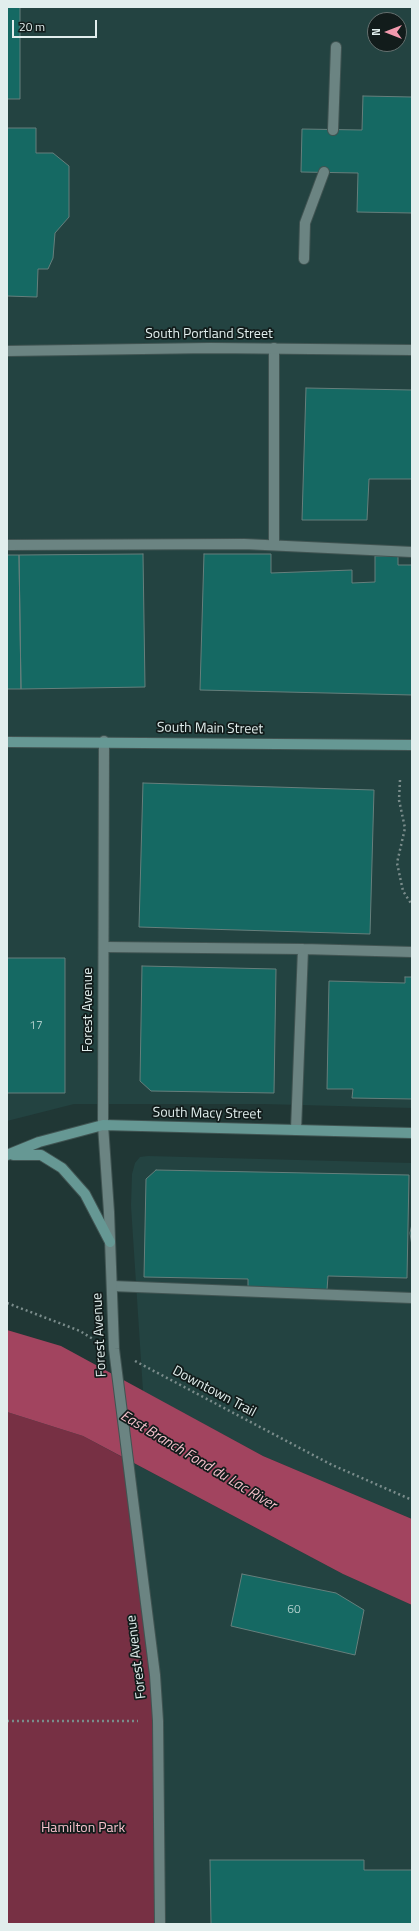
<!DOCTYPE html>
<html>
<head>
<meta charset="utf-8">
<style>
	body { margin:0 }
	#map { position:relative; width:419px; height:1931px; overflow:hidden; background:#203735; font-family:"Titillium Web",sans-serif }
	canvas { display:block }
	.frame { position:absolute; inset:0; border:8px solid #e1eeed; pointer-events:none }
	.north { position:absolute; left:367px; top:12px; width:40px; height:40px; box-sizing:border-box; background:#121c1b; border:1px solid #65706f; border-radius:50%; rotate:270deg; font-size:11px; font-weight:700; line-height:16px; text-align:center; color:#e1eeed }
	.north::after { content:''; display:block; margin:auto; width:14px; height:18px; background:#f29aae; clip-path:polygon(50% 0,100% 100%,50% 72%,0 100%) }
	.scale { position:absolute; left:12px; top:20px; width:85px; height:18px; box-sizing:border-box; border:2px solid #e1eeed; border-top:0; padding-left:5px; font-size:12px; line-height:14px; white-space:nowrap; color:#e1eeed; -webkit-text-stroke:3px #121c1b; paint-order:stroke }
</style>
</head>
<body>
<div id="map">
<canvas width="419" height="1931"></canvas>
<div class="frame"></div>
<div class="north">N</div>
<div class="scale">20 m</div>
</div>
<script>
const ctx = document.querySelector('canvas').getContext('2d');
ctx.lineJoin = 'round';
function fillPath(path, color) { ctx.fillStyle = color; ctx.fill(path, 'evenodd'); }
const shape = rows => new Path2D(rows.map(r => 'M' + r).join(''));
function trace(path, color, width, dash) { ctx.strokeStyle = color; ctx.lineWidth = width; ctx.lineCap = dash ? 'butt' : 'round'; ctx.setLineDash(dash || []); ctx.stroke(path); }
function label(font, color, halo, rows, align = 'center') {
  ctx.font = font + ' "Titillium Web",sans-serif'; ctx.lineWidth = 3.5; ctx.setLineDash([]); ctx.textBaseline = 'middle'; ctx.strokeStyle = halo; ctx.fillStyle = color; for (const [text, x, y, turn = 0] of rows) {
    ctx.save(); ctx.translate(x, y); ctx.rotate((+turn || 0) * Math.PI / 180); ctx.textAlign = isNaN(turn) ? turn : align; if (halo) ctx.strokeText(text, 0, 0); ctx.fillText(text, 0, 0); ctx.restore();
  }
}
fillPath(shape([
	[7,7,412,7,412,1108,263,1104,74,1104,7,1121],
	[375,20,399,20,399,44,375,44],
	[148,1156,412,1163,412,1519,263,1456,143,1391,131,1206,132,1174,135,1163,140,1157],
	[126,1459,343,1574,412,1605,412,1924,160,1924]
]), '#234341');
fillPath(shape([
	[7,1412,83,1436,126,1459,155,1675,160,1924,7,1924]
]), '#773044');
fillPath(shape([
	[7,1330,61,1346,263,1456,412,1519,412,1605,343,1574,83,1436,7,1412]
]), '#a2445f');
const building = shape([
	[7,7,20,7,20,99,7,99,7,7],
	[363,96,412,97,412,213,357,212,358,173,301,172,302,129,362,130,363,96],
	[7,128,36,128,36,153,53,153,69,166,69,217,55,233,53,258,48,269,38,269,37,297,7,296,7,128],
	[306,388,412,390,412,479,369,479,367,520,302,520,306,388],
	[143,554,145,687,21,689,19,555,143,554],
	[204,554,271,554,271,573,352,570,352,583,375,582,375,556,398,556,398,565,412,565,412,695,200,690,204,554],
	[7,555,19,555,21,689,7,689,7,555],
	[143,783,374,790,370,934,139,927,143,783],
	[7,958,65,958,65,1093,7,1093,7,958],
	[142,966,276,969,274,1093,151,1091,140,1081,142,966],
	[405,977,412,977,412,1099,352,1098,353,1089,327,1089,329,981,405,983,405,977],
	[156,1170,409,1175,407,1278,328,1276,327,1290,248,1288,248,1279,144,1277,146,1179,156,1170],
	[412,1224,412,1246,410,1233,412,1224],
	[242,1574,336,1593,364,1610,355,1655,231,1626,242,1574],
	[210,1860,364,1860,364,1870,412,1870,412,1924,211,1924,210,1860]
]);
fillPath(building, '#156963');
trace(building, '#667f7c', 1);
const lane = shape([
	[333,130,336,47],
	[304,259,305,223,324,172],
	[274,348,274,545],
	[7,545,244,544,412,552],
	[104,947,303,949,412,952],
	[296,1130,303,949],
	[112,1286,412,1298]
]);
const street = shape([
	[7,351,210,348,412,350],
	[104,741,103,1125,109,1212,114,1349,155,1675,158,1721,160,1924]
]);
const secondary = shape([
	[7,742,412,745],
	[7,1155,39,1142,103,1125,412,1133],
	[13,1155,41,1155,62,1168,85,1194,110,1242]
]);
trace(lane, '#405452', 12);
trace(street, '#405452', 12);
trace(secondary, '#405452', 12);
trace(shape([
	[400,780,399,800,405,828,397,863,403,891,412,905],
	[7,1303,80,1331,93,1339],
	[135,1361,332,1465,412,1500],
	[7,1721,138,1721]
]), '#7a8c8b', 2.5, [2, 3]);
trace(lane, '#6b8482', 10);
trace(street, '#6b8482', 10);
trace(secondary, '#669894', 10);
label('12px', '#aecdca', null, [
	["17",36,1026],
	["60",294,1610]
]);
label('14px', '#e1eeed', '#121c1b', [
	["South Portland Street",209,335],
	["South Main Street",210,729,1],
	["Forest Avenue",89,1010,-90],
	["South Macy Street",207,1114,1],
	["Forest Avenue",100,1335,-93],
	["Downtown Trail",214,1392,28],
	["Forest Avenue",137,1657,-97]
]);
label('14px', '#f6c0cb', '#121c1b', [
	["Hamilton Park",83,1829]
]);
label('italic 15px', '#f4bfca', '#121c1b', [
	["East Branch Fond du Lac River",198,1461,31]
]);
</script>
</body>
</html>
